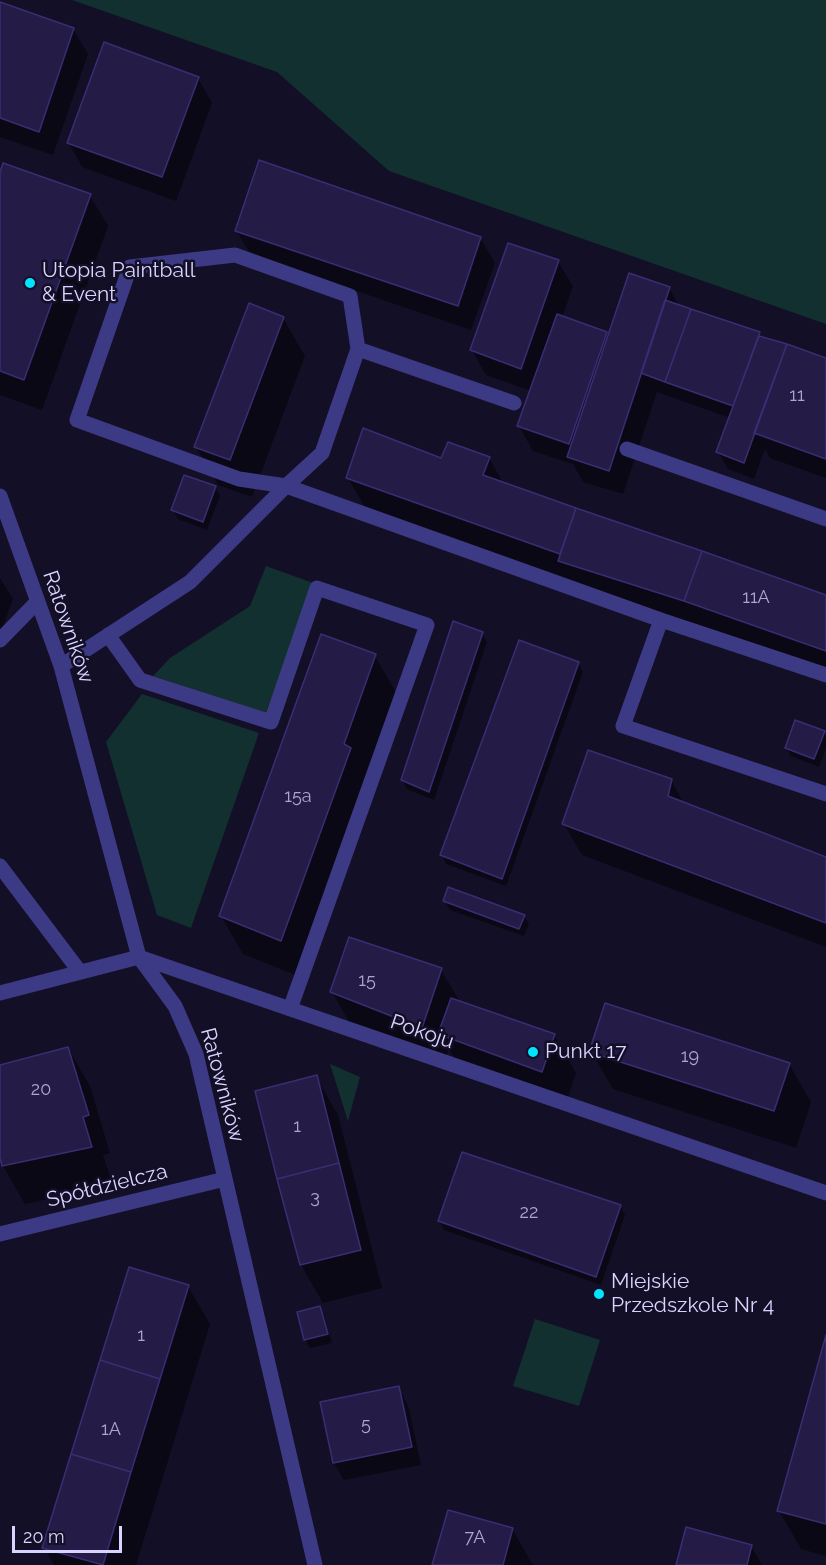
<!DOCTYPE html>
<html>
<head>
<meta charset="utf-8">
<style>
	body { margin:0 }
	#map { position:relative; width:826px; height:1565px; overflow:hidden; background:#130f26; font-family:Raleway,sans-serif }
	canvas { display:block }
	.scale { position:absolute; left:12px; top:1526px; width:110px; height:27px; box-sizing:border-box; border:3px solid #d9d4ff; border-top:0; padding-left:8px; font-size:18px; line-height:21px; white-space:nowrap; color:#d9d4ff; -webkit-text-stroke:4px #130f26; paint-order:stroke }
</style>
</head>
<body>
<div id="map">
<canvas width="826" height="1565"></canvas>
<div class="scale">20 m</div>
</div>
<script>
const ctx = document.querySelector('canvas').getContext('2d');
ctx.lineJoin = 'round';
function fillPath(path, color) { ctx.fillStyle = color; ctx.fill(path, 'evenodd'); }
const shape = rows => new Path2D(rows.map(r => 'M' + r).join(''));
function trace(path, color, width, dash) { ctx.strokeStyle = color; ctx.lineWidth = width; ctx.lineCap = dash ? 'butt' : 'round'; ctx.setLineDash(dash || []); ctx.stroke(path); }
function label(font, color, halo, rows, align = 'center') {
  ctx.font = font + ' Raleway,sans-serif'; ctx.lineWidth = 5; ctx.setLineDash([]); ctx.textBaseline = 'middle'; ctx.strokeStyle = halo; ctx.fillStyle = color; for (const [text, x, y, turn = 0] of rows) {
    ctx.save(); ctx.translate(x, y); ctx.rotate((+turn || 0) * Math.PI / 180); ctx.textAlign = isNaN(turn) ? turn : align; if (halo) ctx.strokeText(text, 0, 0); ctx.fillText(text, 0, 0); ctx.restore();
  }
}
fillPath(shape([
	[72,0,826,0,826,324,389,171,277,72],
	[266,566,313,583,266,713,153,676,170,658,250,606],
	[142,694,259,733,191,928,157,915,106,742],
	[330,1064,360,1077,348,1121],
	[535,1319,600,1340,579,1406,513,1386]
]), '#12302f');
fillPath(shape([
	[0,4,73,29,88,54,53,155,0,137],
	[198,78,212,103,176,201,82,167,68,142],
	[0,176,90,196,108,226,42,410,0,395],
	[236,230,480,238,495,263,471,330,251,255],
	[558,262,573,286,562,318,606,333,609,337,669,288,679,306,759,333,762,338,826,360,826,478,770,458,765,449,754,479,728,469,718,452,730,418,657,392,623,494,583,482,573,464,533,451,519,426,531,391,486,375,472,350],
	[283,318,305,356,252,497,218,485,196,447],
	[489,458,504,484,826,597,826,670,370,516,348,478],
	[215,487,220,496,207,530,178,519,173,510],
	[0,578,13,599,0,634],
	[482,634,487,642,434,800,407,789,402,780],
	[375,656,397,694,303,978,243,954,221,916],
	[578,663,583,672,506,886,446,864,442,855],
	[824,732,826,736,826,748,819,767,791,756,786,748],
	[671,780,684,804,826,859,826,947,582,855,564,824],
	[445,901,524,916,529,924,524,936,450,910],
	[441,970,460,1002,554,1035,576,1073,564,1109,462,1072,449,1049,443,1065,354,1030,332,992],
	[68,1048,90,1086,110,1153,103,1155,113,1185,25,1204,3,1166,0,1151,0,1067],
	[591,1051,789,1064,811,1102,796,1148,613,1089],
	[316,1077,338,1115,382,1288,323,1303,301,1265,257,1092],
	[620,1206,625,1215,601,1285,444,1230,439,1221],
	[188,1286,210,1324,136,1565,54,1565,44,1547],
	[319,1308,324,1316,332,1343,310,1348,305,1339],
	[826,1341,826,1556,801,1549,779,1511],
	[398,1387,408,1405,421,1465,344,1480,334,1463],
	[512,1529,533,1565,434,1565],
	[751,1546,762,1565,678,1565]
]), '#0007');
const building = shape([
	[0,2,74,28,39,132,0,118,0,2],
	[104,42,199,77,162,177,67,143,104,42],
	[259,160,481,237,458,306,235,231,259,160],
	[3,163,91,194,24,380,0,371,0,172,3,163],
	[508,243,559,260,521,369,470,350,508,243],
	[629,273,670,287,609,471,567,457,629,273],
	[665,300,691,309,665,382,641,373,665,300],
	[249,303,284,317,230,460,194,447,249,303],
	[691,309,760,332,733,406,665,382,691,309],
	[557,314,607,332,569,444,517,426,557,314],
	[759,336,787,344,744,463,716,452,759,336],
	[787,344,826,358,826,459,754,433,787,344],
	[363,428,441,458,448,442,490,457,483,475,576,508,560,554,346,478,363,428],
	[184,475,216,486,203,522,171,510,184,475],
	[576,508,702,551,684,601,558,561,576,508],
	[702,551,826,595,826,651,684,601,702,551],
	[453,621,483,632,429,792,401,780,453,621],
	[321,634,376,654,344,744,351,748,281,941,219,916,321,634],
	[519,640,579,662,502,879,440,855,519,640],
	[795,720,825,731,814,759,785,748,795,720],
	[588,750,672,779,668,796,826,857,826,923,562,824,588,750],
	[448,887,525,915,519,929,443,901,448,887],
	[349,937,442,968,422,1028,330,992,349,937],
	[451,998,555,1034,542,1072,438,1034,451,998],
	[605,1003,790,1063,774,1111,589,1052,605,1003],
	[68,1047,89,1115,83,1117,92,1147,2,1166,0,1158,0,1065,68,1047],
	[317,1075,339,1163,277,1179,255,1091,317,1075],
	[462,1152,621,1205,596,1277,438,1221,462,1152],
	[339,1163,361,1250,300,1265,277,1179,339,1163],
	[129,1267,189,1285,160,1379,100,1360,129,1267],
	[320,1306,328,1334,304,1340,297,1312,320,1306],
	[826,1335,826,1524,777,1511,826,1335],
	[100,1360,160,1379,131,1472,71,1454,100,1360],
	[399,1386,412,1447,333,1463,320,1402,399,1386],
	[71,1454,131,1472,103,1565,42,1548,71,1454],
	[448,1510,513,1528,503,1565,432,1565,448,1510],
	[686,1527,752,1545,747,1565,676,1565,686,1527]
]);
fillPath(building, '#241b47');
trace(building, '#3b2d73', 1.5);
trace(shape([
	[235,255,350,296,358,349,322,453,286,486,239,479,77,420,130,267,235,255],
	[358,349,514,403],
	[627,449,826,519],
	[0,496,61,666,139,957,175,1006,196,1054,315,1565],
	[108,635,140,680,271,722,317,588,427,625,290,1009],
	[0,640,38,601],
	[61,666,190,582,286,486,661,620],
	[826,675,661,620,623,726,826,794],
	[0,866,80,972],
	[0,993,139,957,826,1193],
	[0,1234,225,1179]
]), '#3d3a85', 15);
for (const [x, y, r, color] of [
	[30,283,6,"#00e5ff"],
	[533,1052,6,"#00e5ff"],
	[599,1294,6,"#00e5ff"]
]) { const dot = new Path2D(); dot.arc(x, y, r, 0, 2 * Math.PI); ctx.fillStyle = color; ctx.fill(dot); trace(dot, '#130f26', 2); }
label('18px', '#aca6d1', null, [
	["11",797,396],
	["11A",756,598],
	["15a",298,797],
	["15",367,981],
	["19",690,1057],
	["20",41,1090],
	["1",297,1127],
	["3",315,1198],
	["22",529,1213],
	["1",141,1336],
	["5",366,1425],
	["1A",111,1430],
	["7A",475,1538]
]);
label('21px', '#d9d4ff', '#130f26', [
	["Utopia Paintball",42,271],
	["& Event",42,295],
	["Punkt 17",545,1052],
	["Miejskie",611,1282],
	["Przedszkole Nr 4",611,1306]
], 'left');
label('21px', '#d9d4ff', '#130f26', [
	["Ratowników",68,627,71],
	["Pokoju",422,1032,19],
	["Ratowników",222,1085,75],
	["Spółdzielcza",107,1186,-14]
]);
</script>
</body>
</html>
